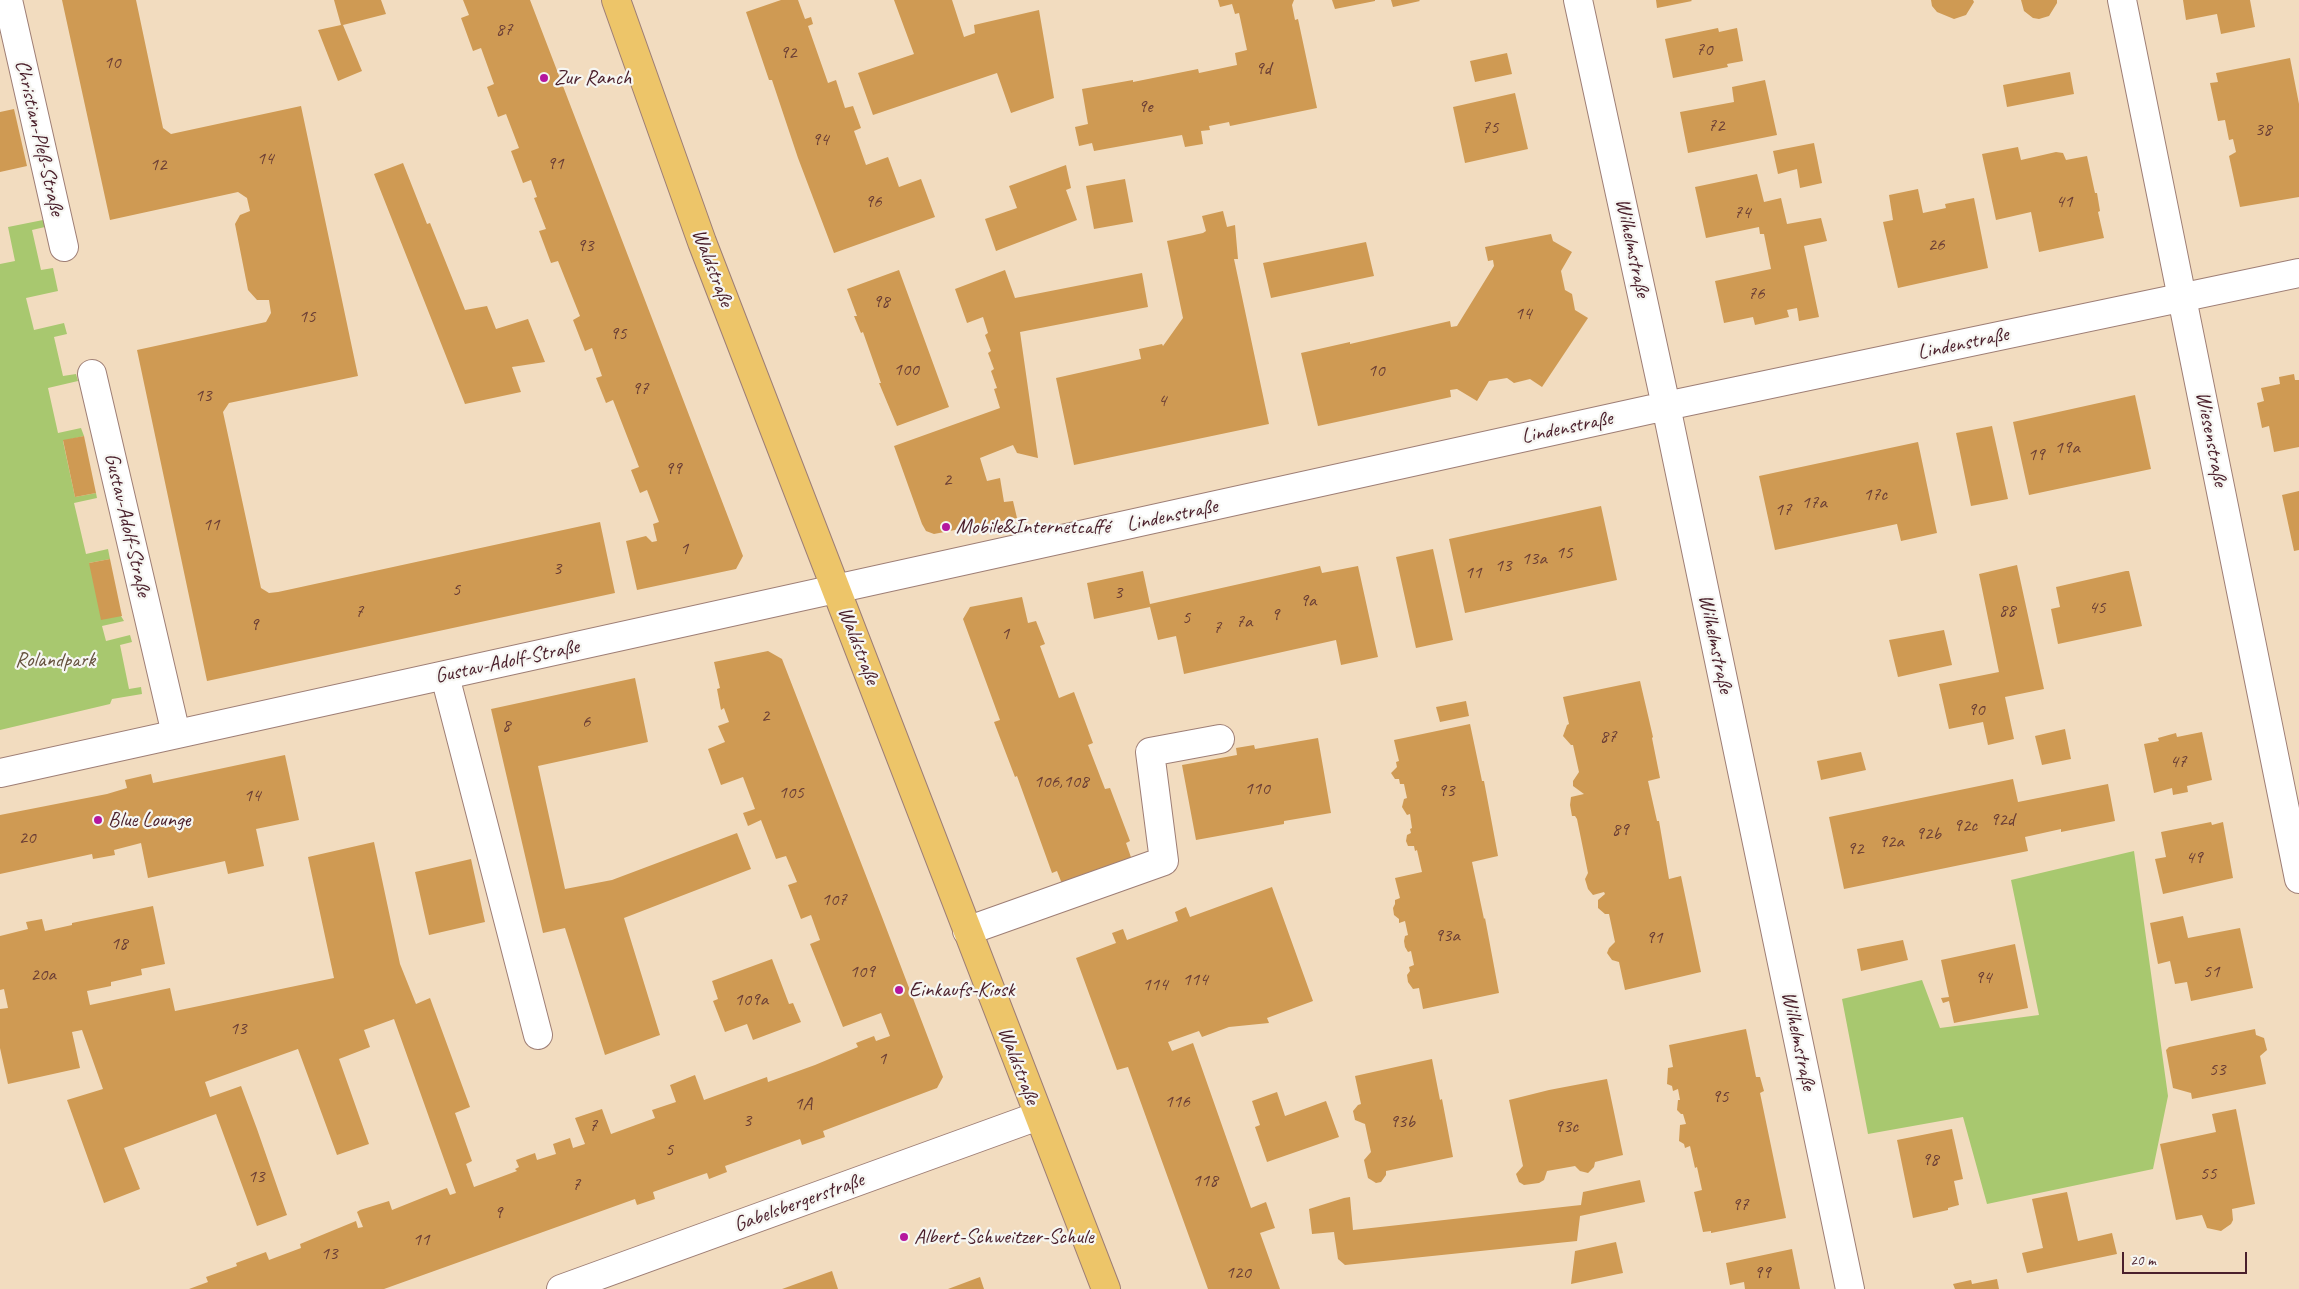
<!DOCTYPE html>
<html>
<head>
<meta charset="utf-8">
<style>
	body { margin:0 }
	#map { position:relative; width:2299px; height:1289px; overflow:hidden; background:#f2dcbf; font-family:Caveat,sans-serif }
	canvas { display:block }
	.scale { position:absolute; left:2122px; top:1252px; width:125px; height:22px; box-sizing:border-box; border:2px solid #4a1f2b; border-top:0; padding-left:6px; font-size:15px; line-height:18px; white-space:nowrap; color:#4a1f2b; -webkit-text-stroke:4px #f6f6f2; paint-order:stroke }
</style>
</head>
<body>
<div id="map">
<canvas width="2299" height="1289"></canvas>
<div class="scale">20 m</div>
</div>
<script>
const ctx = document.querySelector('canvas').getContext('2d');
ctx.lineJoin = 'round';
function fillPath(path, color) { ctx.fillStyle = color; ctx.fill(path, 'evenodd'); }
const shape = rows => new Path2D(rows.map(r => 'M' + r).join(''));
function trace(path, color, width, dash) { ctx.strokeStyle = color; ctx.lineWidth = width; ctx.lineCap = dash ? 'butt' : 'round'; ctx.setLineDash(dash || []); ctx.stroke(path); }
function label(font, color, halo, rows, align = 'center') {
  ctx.font = font + ' Caveat,sans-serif'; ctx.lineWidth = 4.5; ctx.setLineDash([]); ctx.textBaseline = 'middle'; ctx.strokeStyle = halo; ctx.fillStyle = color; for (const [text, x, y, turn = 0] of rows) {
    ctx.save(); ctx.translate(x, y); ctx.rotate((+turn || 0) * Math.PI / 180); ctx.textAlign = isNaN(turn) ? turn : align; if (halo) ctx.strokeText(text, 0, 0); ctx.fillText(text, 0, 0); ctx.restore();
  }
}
fillPath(shape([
	[43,220,45,227,32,230,41,270,53,268,58,291,26,298,34,330,64,323,67,334,54,337,63,376,76,374,78,381,48,388,58,433,81,428,84,436,63,441,75,497,96,493,97,498,74,503,86,554,108,549,110,559,89,563,124,621,102,626,106,641,130,635,132,642,120,645,129,689,141,687,142,694,112,699,110,704,0,730,0,264,15,261,8,227],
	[2134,851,2168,1096,2153,1169,1987,1204,1963,1117,1868,1134,1842,999,1922,980,1940,1028,2039,1015,2011,880]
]), '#a8c86f');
fillPath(shape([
	[62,0,136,0,163,128,171,134,301,106,358,376,229,403,223,412,261,588,269,593,278,592,600,522,615,593,207,681,137,350,266,322,271,313,269,300,257,300,248,290,235,224,240,215,250,211,247,198,238,192,110,220],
	[334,0,381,0,386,14,343,25,362,71,338,81,318,30,341,25],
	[463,0,530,0,743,556,736,569,637,590,626,541,646,536,652,542,657,541,653,524,659,522,647,490,640,493,631,470,639,467,613,400,606,403,596,378,602,376,592,348,585,351,573,320,580,316,558,261,551,263,539,231,546,229,534,198,537,197,531,180,523,183,511,151,519,148,506,114,498,117,487,87,494,84,481,48,473,51,461,18,469,15],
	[781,0,798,0,805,19,811,17,813,24,808,26,828,83,836,80,845,108,853,106,861,128,854,131,866,165,888,157,899,187,921,179,935,217,834,253,798,158,772,80,769,80,746,12],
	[894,0,952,0,964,37,975,33,974,25,1039,10,1054,98,1011,113,997,73,873,115,858,73,914,54],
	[1218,0,1294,0,1292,5,1295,20,1298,19,1317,108,1230,126,1229,122,1209,126,1210,130,1201,131,1203,144,1185,147,1182,135,1094,151,1092,143,1079,146,1075,127,1088,124,1082,89,1133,80,1133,82,1198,69,1199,73,1237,65,1235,53,1247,50,1239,13,1235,14,1232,4,1220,7],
	[1332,0,1375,0,1375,1,1335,9],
	[1391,0,1419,0,1420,1,1393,7],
	[1656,0,1691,0,1692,1,1657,8],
	[1931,0,1973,0,1974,2,1966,15,1954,19,1937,12,1932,6],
	[2021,0,2057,0,2057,3,2049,16,2039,19,2033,18,2024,11],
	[2183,0,2250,0,2255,27,2221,34,2217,14,2186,20],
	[1718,28,1719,32,1737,28,1743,61,1727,64,1728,67,1673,78,1665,39],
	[1507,53,1512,74,1475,82,1470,61],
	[2290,58,2299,104,2299,197,2240,207,2229,156,2236,152,2233,139,2229,140,2225,120,2218,121,2210,83,2218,82,2216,73],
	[2070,72,2074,94,2007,107,2003,85],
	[1765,80,1777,135,1688,153,1680,112,1734,102,1732,87],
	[1515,93,1528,149,1465,163,1453,107],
	[14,109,27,166,0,172,0,112],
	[1814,143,1822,183,1800,188,1797,169,1778,174,1773,151],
	[2018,147,2021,160,2056,152,2063,153,2066,160,2087,156,2095,193,2097,193,2100,211,2098,212,2104,238,2039,252,2031,212,1996,220,1982,154],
	[403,163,427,224,430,223,465,310,487,306,496,329,528,319,545,362,512,367,521,392,465,404,374,174],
	[1066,165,1071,188,1066,190,1077,220,996,251,985,219,1017,208,1009,186],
	[1757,174,1764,202,1781,198,1787,224,1821,218,1827,241,1804,246,1819,317,1799,321,1797,308,1787,310,1789,317,1755,325,1753,317,1724,323,1715,281,1771,269,1764,234,1760,234,1759,227,1706,238,1695,187],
	[1125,179,1133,222,1094,229,1086,186],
	[1918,189,1923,213,1946,208,1945,204,1974,198,1988,268,1898,288,1883,222,1893,220,1889,195],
	[1223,211,1227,227,1235,225,1238,259,1234,259,1269,424,1074,465,1056,378,1141,359,1139,349,1162,344,1163,346,1183,318,1167,241,1203,233,1206,231,1202,216],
	[1551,234,1553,241,1572,252,1561,271,1565,290,1572,294,1575,310,1588,318,1542,387,1530,379,1514,383,1507,378,1489,381,1477,401,1457,389,1450,390,1451,397,1318,426,1301,353,1350,342,1350,344,1450,321,1451,327,1457,326,1494,266,1493,260,1488,261,1485,247],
	[1366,242,1374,276,1271,298,1263,263],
	[899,270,949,407,897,426,879,383,881,383,863,332,861,333,854,316,857,316,847,289],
	[1005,270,1015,298,1142,273,1148,307,1020,332,1038,458,1017,453,1013,445,980,458,987,481,1000,478,1004,502,1013,501,1017,518,934,534,926,531,922,524,894,446,1000,408,994,389,997,388,991,371,994,369,988,353,991,351,985,335,988,333,983,317,967,323,955,289],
	[2294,374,2295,380,2299,380,2299,447,2274,452,2269,426,2262,428,2257,403,2264,401,2261,388,2280,384,2279,377],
	[2135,395,2151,469,2029,495,2013,422],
	[1992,426,2008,499,1971,506,1956,433],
	[84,436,96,493,75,497,63,440],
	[1918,442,1937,533,1901,541,1897,524,1775,550,1759,476],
	[2299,491,2299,550,2294,551,2282,495],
	[1601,506,1617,580,1465,613,1449,539],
	[1433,549,1453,640,1416,648,1396,557],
	[110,559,122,616,101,620,89,563],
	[2017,565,2044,689,2005,697,2014,739,1988,745,1983,722,1949,729,1939,684,1999,672,1979,574],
	[1320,566,1322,573,1358,566,1378,657,1341,665,1336,640,1184,674,1176,636,1158,640,1150,607,1094,619,1087,583,1143,571,1150,604],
	[2126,571,2129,571,2142,626,2058,644,2051,609,2060,607,2056,587],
	[1022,597,1028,623,1036,621,1045,644,1040,646,1059,698,1074,692,1093,743,1088,745,1105,789,1110,788,1130,841,1126,843,1133,863,1064,889,1057,871,1052,873,1017,776,1015,777,994,722,1000,720,963,619,970,607],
	[1944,630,1952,665,1898,677,1889,640],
	[768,651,782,659,882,917,943,1077,937,1088,823,1131,825,1137,802,1145,800,1139,725,1166,727,1172,709,1179,707,1173,653,1192,655,1199,637,1205,635,1199,384,1289,189,1289,208,1282,206,1277,237,1266,236,1263,266,1252,269,1260,301,1248,300,1244,356,1221,358,1228,363,1227,357,1212,360,1210,389,1201,392,1210,447,1188,450,1195,456,1193,394,1019,364,1030,370,1047,339,1059,369,1144,337,1155,298,1049,205,1082,210,1097,241,1086,257,1129,287,1215,257,1226,216,1114,124,1148,140,1189,104,1203,67,1100,103,1089,82,1030,72,1032,80,1068,8,1084,0,1048,0,1009,8,1008,4,989,0,990,0,936,28,929,26,922,42,919,45,931,72,925,72,923,153,906,165,964,141,969,142,975,111,982,111,986,87,991,90,1005,170,988,175,1011,334,978,308,857,374,842,400,964,416,1004,430,998,470,1107,455,1113,472,1161,466,1164,474,1187,517,1171,515,1169,519,1167,516,1160,535,1153,537,1160,556,1154,553,1144,570,1138,573,1148,585,1144,575,1118,602,1109,611,1134,655,1118,652,1110,676,1102,670,1085,695,1075,704,1100,767,1077,768,1082,815,1065,858,1047,856,1043,874,1036,876,1041,890,1036,881,1013,843,1027,810,944,820,940,811,915,801,919,788,885,797,882,786,856,776,859,761,820,748,826,743,813,755,809,743,777,721,785,708,749,725,742,718,726,729,722,724,708,721,710,717,689,720,688,714,662],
	[635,678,648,742,538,766,565,889,612,880,737,833,751,869,624,918,660,1035,605,1055,565,928,543,933,491,709],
	[1640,681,1653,737,1652,738,1660,778,1648,781,1657,821,1659,821,1669,879,1681,876,1701,972,1625,990,1619,962,1612,960,1607,953,1609,948,1615,942,1609,914,1605,914,1598,908,1598,900,1605,894,1604,892,1593,895,1588,889,1585,879,1588,873,1577,819,1575,816,1572,816,1570,805,1571,797,1584,794,1573,786,1573,781,1579,772,1573,745,1571,745,1563,736,1567,725,1569,724,1563,697],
	[1466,701,1469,716,1440,722,1436,707],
	[1470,724,1482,781,1484,781,1498,856,1472,862,1484,919,1485,918,1499,993,1423,1009,1419,988,1413,989,1408,982,1407,975,1410,971,1409,967,1414,965,1411,951,1408,952,1405,947,1404,941,1405,936,1408,935,1405,921,1399,923,1399,919,1394,915,1393,908,1395,904,1395,900,1400,898,1395,878,1422,872,1417,850,1415,851,1414,846,1408,846,1406,841,1407,835,1411,833,1410,829,1412,828,1410,814,1407,815,1402,807,1404,799,1407,798,1404,784,1400,784,1399,779,1395,779,1391,773,1397,767,1396,762,1399,761,1394,740],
	[2065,729,2071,759,2042,765,2035,736],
	[2202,732,2212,780,2187,786,2188,792,2173,795,2172,788,2154,793,2144,744,2159,741,2158,738,2176,733,2177,737],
	[1318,738,1331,813,1284,821,1284,824,1196,840,1182,765,1237,755,1236,748,1254,745,1255,749],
	[1861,752,1866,770,1821,780,1817,761],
	[285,755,299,820,256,829,264,866,228,874,225,861,148,878,141,843,114,850,115,855,93,859,92,854,0,874,0,815,107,794,127,788,125,780,151,774,153,783],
	[2013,779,2018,802,2108,784,2115,821,2061,832,2061,829,2025,837,2028,851,1844,889,1829,817],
	[2211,822,2212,825,2223,822,2233,878,2163,894,2155,859,2166,857,2161,832],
	[471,859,485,922,429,935,415,872],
	[1272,887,1313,1001,1267,1018,1269,1023,1229,1027,1202,1037,1199,1031,1168,1042,1172,1051,1193,1043,1251,1208,1266,1202,1275,1228,1260,1233,1280,1289,1208,1289,1128,1067,1117,1070,1076,958,1116,943,1112,933,1123,929,1127,940,1178,921,1175,912,1186,907,1190,917],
	[2183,916,2188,938,2240,928,2253,988,2191,1001,2187,982,2175,984,2170,961,2158,964,2150,923],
	[1903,940,1908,960,1861,971,1857,949],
	[2015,944,2028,1008,1954,1023,1949,1001,1943,1003,1941,998,1949,997,1941,960],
	[772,959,789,1004,793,1003,801,1022,753,1040,747,1024,725,1032,713,1001,718,999,712,981],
	[1746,1029,1756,1077,1760,1077,1764,1091,1760,1093,1786,1218,1711,1233,1711,1231,1703,1232,1694,1192,1702,1190,1697,1167,1695,1168,1690,1146,1685,1148,1684,1144,1679,1141,1680,1125,1686,1124,1683,1114,1681,1114,1677,1110,1678,1100,1680,1100,1678,1089,1673,1091,1672,1086,1667,1084,1668,1068,1673,1067,1669,1045],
	[2255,1029,2256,1035,2264,1038,2267,1050,2260,1056,2266,1084,2192,1099,2191,1093,2173,1088,2166,1050,2169,1047],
	[1432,1059,1440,1100,1442,1099,1453,1157,1386,1171,1386,1175,1381,1182,1376,1183,1368,1178,1364,1160,1371,1152,1365,1124,1355,1120,1353,1111,1358,1105,1361,1104,1355,1076],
	[1607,1079,1623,1155,1595,1162,1594,1167,1588,1173,1580,1171,1575,1166,1547,1171,1544,1180,1539,1183,1524,1185,1519,1182,1516,1174,1523,1166,1509,1100,1549,1090],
	[1277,1092,1285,1116,1326,1101,1339,1137,1267,1162,1255,1127,1260,1125,1252,1101],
	[2236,1109,2255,1204,2232,1209,2233,1220,2231,1224,2221,1231,2207,1228,2202,1215,2176,1220,2160,1144,2216,1132,2212,1114],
	[1952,1129,1963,1179,1954,1181,1959,1205,1948,1208,1948,1210,1913,1218,1897,1140],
	[1640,1180,1645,1202,1580,1216,1577,1241,1345,1265,1338,1259,1334,1232,1312,1234,1309,1209,1344,1198,1350,1197,1353,1230,1581,1205,1583,1192],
	[2067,1192,2078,1241,2112,1233,2117,1254,2027,1273,2022,1253,2043,1248,2032,1199],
	[1616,1242,1623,1273,1571,1284,1575,1251],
	[1792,1249,1800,1289,1745,1289,1744,1282,1730,1285,1726,1263],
	[832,1271,838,1289,782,1289],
	[980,1277,984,1289,948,1289],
	[1997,1279,1999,1289,1955,1289,1953,1284,1971,1280,1972,1284]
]), '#cf9a53');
const minor = shape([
	[8,0,64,247],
	[1578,0,1666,406,1850,1289],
	[2122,0,2299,879],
	[92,374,176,734],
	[445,676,538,1035],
	[0,773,1666,406,2299,273],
	[967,931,1164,861,1150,752,1220,739],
	[561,1289,1038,1116]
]);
const major = shape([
	[616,0,702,242,1106,1289]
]);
trace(minor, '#9e7e75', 30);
trace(major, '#9e7e75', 30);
trace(minor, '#fff', 28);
trace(major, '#edc569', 28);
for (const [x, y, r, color] of [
	[544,78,5,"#b5179e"],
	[946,527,5,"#b5179e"],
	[98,820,5,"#b5179e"],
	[899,990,5,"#b5179e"],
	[904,1237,5,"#b5179e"]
]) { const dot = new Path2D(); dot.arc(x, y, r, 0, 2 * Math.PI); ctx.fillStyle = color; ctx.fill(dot); trace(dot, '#f6f6f2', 2); }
label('19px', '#6b3e35', null, [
	["87",504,30],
	["70",1704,50],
	["92",788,53],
	["10",112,63],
	["9d",1263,69],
	["9e",1145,107],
	["72",1716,126],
	["75",1490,128],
	["38",2263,130],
	["94",820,140],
	["14",265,159],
	["91",555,164],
	["12",158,165],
	["96",873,202],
	["41",2064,202],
	["74",1742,213],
	["26",1936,245],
	["93",585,246],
	["76",1756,294],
	["98",881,302],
	["14",1523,314],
	["15",307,317],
	["95",618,334],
	["100",906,370],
	["10",1376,371],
	["97",640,389],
	["13",203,396],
	["4",1162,401],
	["19a",2067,448],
	["19",2036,455],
	["99",673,469],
	["2",947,480],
	["17c",1875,495],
	["17a",1814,503],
	["17",1783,510],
	["11",211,525],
	["1",684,549],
	["15",1564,553],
	["13a",1534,559],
	["13",1503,566],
	["3",557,569],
	["11",1473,573],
	["5",456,590],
	["3",1118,593],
	["9a",1308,601],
	["45",2097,608],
	["88",2007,611],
	["7",359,612],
	["9",1275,615],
	["5",1186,618],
	["7a",1244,622],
	["9",254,625],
	["7",1217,628],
	["1",1005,634],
	["90",1976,710],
	["2",765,716],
	["6",586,722],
	["8",506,726],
	["87",1608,737],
	["47",2178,762],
	["106,108",1061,782],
	["110",1257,789],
	["93",1446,791],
	["105",791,793],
	["14",252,796],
	["92d",2002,820],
	["92c",1965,826],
	["89",1620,830],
	["92b",1928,834],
	["20",27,838],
	["92a",1891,842],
	["92",1855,849],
	["49",2194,858],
	["107",834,900],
	["93a",1447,936],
	["91",1654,938],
	["18",119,944],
	["109",862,972],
	["51",2211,972],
	["20a",43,975],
	["94",1983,978],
	["114",1195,980],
	["114",1155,985],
	["109a",751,1000],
	["13",238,1029],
	["1",882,1059],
	["53",2217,1070],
	["95",1720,1097],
	["116",1177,1102],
	["1A",803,1104],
	["3",747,1121],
	["93b",1402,1122],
	["7",593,1126],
	["93c",1566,1127],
	["5",669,1150],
	["98",1930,1160],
	["55",2208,1174],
	["13",256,1177],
	["118",1205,1181],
	["7",576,1185],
	["97",1740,1205],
	["9",498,1213],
	["11",421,1240],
	["13",329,1254],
	["120",1238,1273],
	["99",1762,1273]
]);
label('21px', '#4a1f2b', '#f6f6f2', [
	["Zur Ranch",554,78],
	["Mobile&Internetcaffé",956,527],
	["Blue Lounge",108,820],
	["Einkaufs-Kiosk",909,990],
	["Albert-Schweitzer-Schule",914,1237]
], 'left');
label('21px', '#4a1f2b', '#f6f6f2', [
	["Christian-Pleß-Straße",39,138,77],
	["Wilhelmstraße",1632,248,78],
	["Waldstraße",712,268,69],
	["Lindenstraße",1963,344,-12],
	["Lindenstraße",1567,428,-12],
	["Wiesenstraße",2211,439,79],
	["Lindenstraße",1172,516,-12],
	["Gustav-Adolf-Straße",127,525,77],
	["Wilhelmstraße",1715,644,78],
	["Waldstraße",858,646,69],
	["Gustav-Adolf-Straße",507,662,-12],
	["Wilhelmstraße",1798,1041,78],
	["Waldstraße",1018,1066,69],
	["Gabelsbergerstraße",799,1203,-20]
]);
label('21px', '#66523f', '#f6f6f2', [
	["Rolandpark",55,660]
]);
</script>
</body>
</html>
